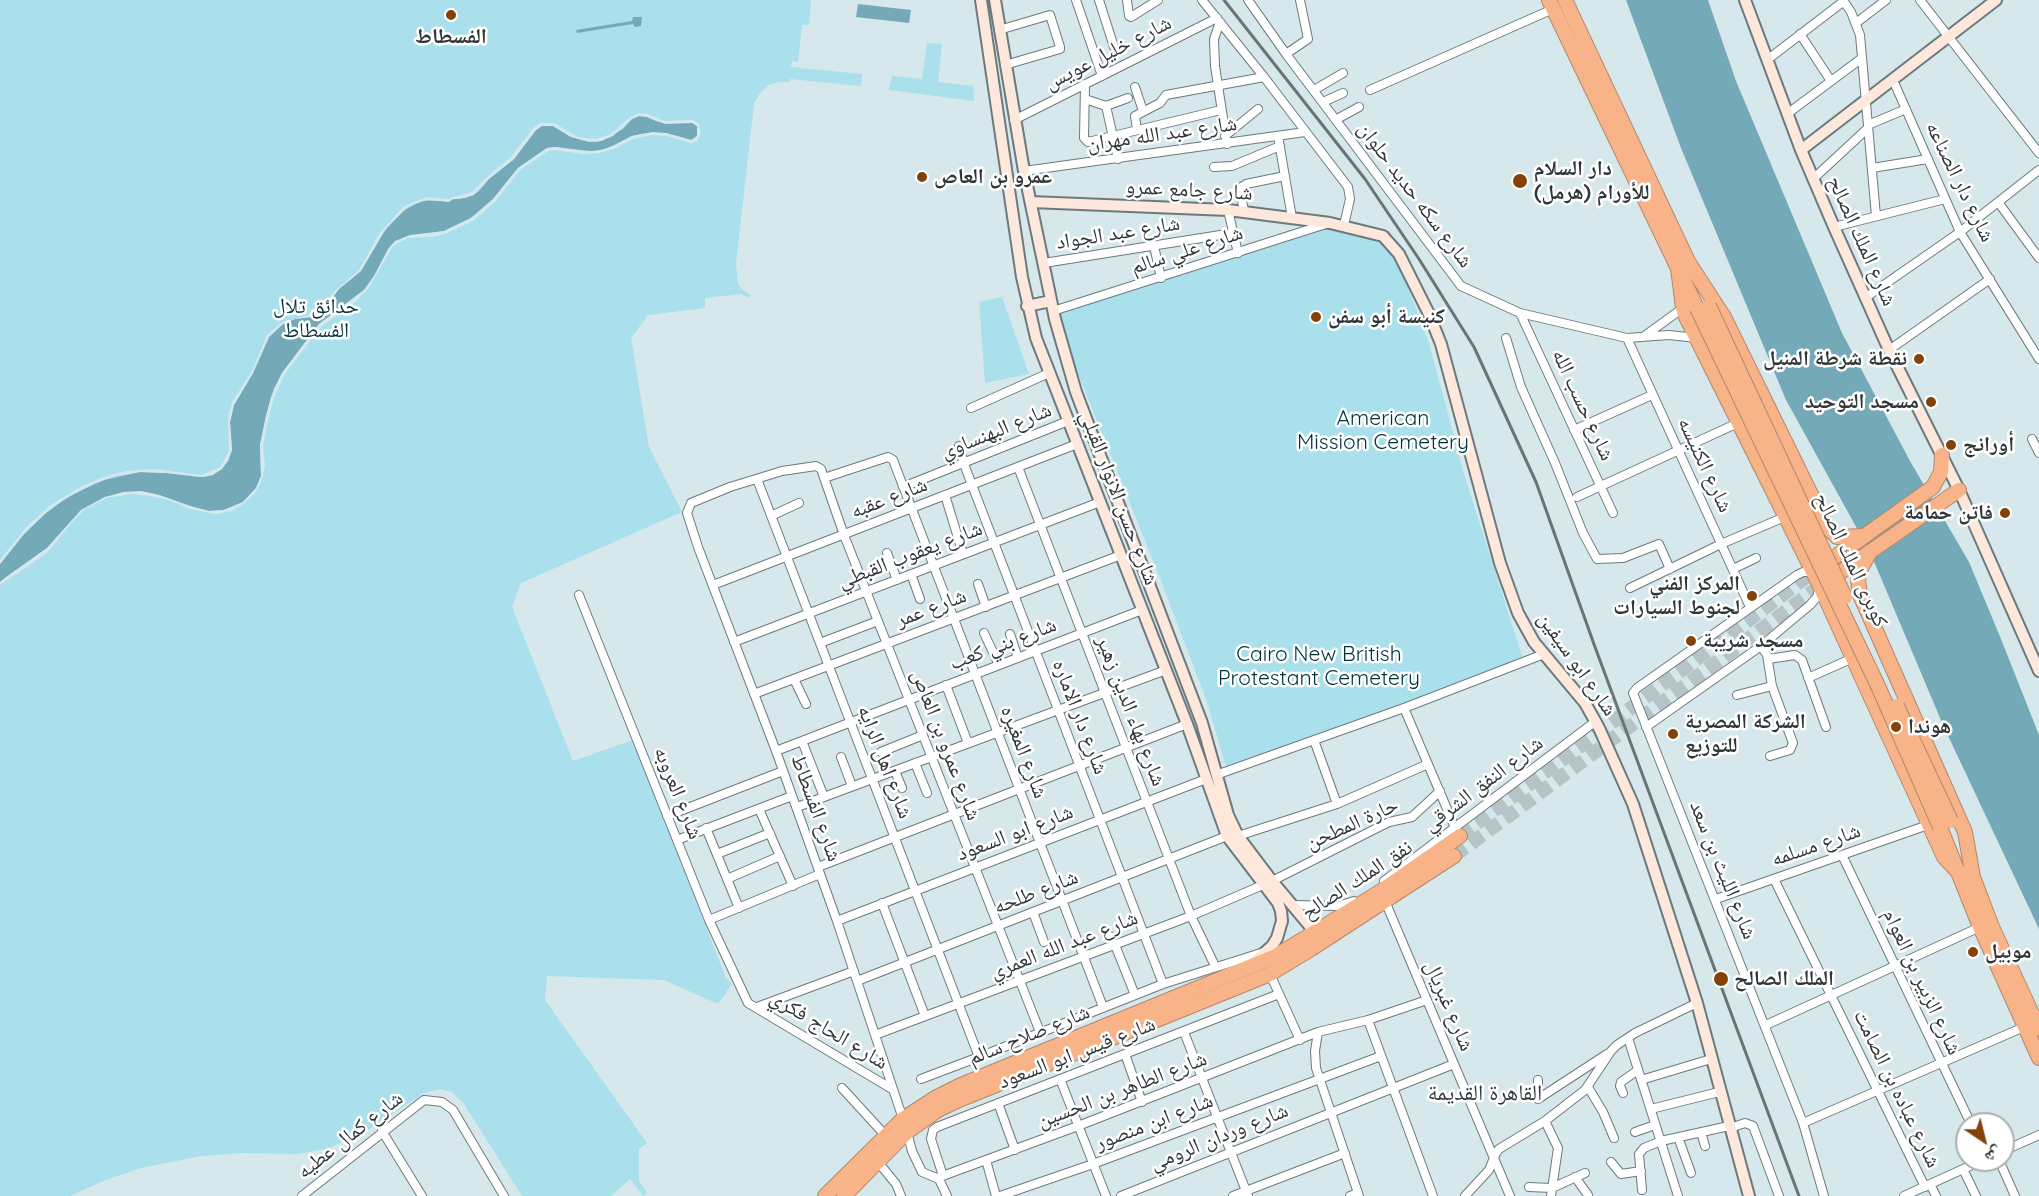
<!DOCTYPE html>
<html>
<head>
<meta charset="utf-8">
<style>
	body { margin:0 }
	#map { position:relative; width:2039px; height:1196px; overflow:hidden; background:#d7e8ec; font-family:Quicksand,"Noto Naskh Arabic",sans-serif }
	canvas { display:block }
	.north { position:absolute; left:1955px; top:1112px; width:60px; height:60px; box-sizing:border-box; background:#fff; border:2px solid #acafaf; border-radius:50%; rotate:145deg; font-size:16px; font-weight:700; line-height:24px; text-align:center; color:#303638 }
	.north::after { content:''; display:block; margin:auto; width:21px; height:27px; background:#824208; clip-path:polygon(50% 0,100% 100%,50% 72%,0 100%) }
</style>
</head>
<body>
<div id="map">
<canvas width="2039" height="1196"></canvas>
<div class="north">ش</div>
</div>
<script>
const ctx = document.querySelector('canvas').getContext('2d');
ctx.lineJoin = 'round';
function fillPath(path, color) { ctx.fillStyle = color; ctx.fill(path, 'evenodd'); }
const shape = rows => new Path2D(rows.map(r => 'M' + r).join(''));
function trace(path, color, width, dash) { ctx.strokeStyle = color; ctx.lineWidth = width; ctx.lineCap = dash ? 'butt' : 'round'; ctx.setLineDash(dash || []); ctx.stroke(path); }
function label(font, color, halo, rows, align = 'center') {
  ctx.font = font + ' Quicksand,"Noto Naskh Arabic",sans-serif'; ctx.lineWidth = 5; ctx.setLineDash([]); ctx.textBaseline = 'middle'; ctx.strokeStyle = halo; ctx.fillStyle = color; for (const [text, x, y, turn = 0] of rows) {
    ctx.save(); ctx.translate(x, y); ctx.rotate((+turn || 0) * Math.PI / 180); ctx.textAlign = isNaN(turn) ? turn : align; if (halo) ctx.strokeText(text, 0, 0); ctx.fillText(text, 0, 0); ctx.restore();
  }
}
fillPath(shape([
	[0,0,811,0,809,25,802,25,798,62,792,61,791,67,862,74,861,86,790,79,789,82,779,82,769,85,760,93,754,104,736,264,738,283,743,290,750,295,749,298,741,294,705,298,705,308,648,315,631,338,649,447,682,512,521,583,512,607,573,761,633,740,726,978,732,984,718,1004,664,980,547,976,545,1000,647,1143,639,1149,639,1181,647,1193,643,1196,630,1179,611,1196,522,1196,464,1104,452,1092,440,1089,424,1093,365,1132,326,1149,297,1154,241,1153,201,1156,141,1168,103,1181,70,1196,0,1196],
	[927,43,942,44,938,82,973,86,974,101,889,90,892,76,922,79],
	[1330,223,1392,245,1429,343,1464,474,1524,662,1227,770,1206,699,1159,576,1053,311],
	[1002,297,1029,374,985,383,979,302]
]), '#aadfec');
fillPath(shape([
	[1626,0,1708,0,1736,81,1842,333,1910,461,1969,562,2001,639,2039,735,2039,929,1943,725,1870,552,1786,400,1681,148],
	[858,4,911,10,909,23,856,17],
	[633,17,642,17,641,26,635,27,633,24,577,33,576,30,632,21],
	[639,116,647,117,658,122,692,123,697,126,698,133,695,139,691,140,666,133,646,133,632,136,606,149,591,151,555,147,547,148,518,168,493,199,471,218,444,231,405,237,391,245,374,276,364,290,319,324,282,373,274,388,266,416,260,445,261,476,256,488,243,502,224,510,209,511,190,506,159,495,141,491,105,497,81,510,47,548,0,582,0,564,24,534,45,513,73,494,104,480,140,472,167,473,198,477,208,476,228,461,232,450,230,422,234,405,253,373,269,337,283,324,295,319,311,317,324,309,339,289,361,271,381,235,403,211,421,201,460,199,478,192,489,179,514,159,536,130,542,126,553,126,571,137,595,142,601,141,623,129,632,119]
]), '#74a9b7');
fillPath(shape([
	[639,113,648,114,665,121,693,120,699,124,701,134,697,141,691,143,666,136,653,135,633,139,614,149,599,153,583,154,555,150,548,151,520,170,496,201,473,221,445,234,432,237,408,238,393,246,368,289,355,302,321,327,285,374,274,398,269,416,263,445,265,466,262,480,255,493,245,503,231,511,216,514,189,509,169,500,150,496,132,494,107,498,85,509,74,520,47,553,0,585,0,582,6,577,47,548,81,510,105,497,123,492,141,491,159,495,190,506,209,511,224,510,243,502,256,488,261,476,260,445,266,416,271,397,282,373,319,324,364,290,374,276,388,249,395,241,410,235,444,231,471,218,493,199,518,168,547,148,555,147,583,151,598,151,613,146,632,136,653,132,666,133,691,140,697,136,697,126,692,123,665,124,647,117,639,116,632,119,613,136,601,141,589,142,571,137,553,126,542,126,536,130,514,159,489,179,474,195,465,198,453,199,449,202,427,200,409,206,387,227,361,271,339,289,324,309,311,317,295,319,283,324,269,337,253,373,234,405,230,422,232,450,228,461,222,469,213,475,203,477,167,473,140,472,115,476,93,484,63,500,45,514,24,534,0,564,0,560,28,525,52,504,82,486,103,477,126,471,154,469,202,475,220,467,229,451,228,417,232,402,252,371,267,335,282,322,306,316,322,307,336,290,359,270,379,234,403,207,426,197,448,199,472,192,490,174,511,157,533,128,541,123,554,123,578,137,596,139,611,134,630,117]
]), '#d7e8ec');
trace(shape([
	[1460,836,1813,572],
	[1454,856,1820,586]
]), '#b6c4c8', 14, [14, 7]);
const street = shape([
	[1076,0,1102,76],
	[1099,0,1114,47],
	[1127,0,1129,16,1131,17,1158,0],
	[1202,0,1264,77,1348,187,1350,199,1344,225],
	[1248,0,1286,54,1461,286,1520,313,1627,338,1669,335,1697,338],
	[1843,0,1851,12,1860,35,1876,216],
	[1920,0,2039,153],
	[1220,22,1214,39,1215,66,1227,144],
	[1856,23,1886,0],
	[999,30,1050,15,1060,47,1060,49,1005,65],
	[1800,34,1831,81],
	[1286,54,1308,39,1300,0],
	[1767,60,1844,1],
	[1893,80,1960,232,2039,359],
	[1085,84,1084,138,1088,142,1221,110],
	[1135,87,1143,111],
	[1314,90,1343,73],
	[1370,90,1553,9],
	[1085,99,1106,106,1128,98],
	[1323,102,1343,93],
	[1106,106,1118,159],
	[1787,114,1862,58],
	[1337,119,1359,107],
	[1014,120,1217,18],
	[1868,125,1906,109],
	[1137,130,1135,116,1160,103,1166,95,1264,77],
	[1225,136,1258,109],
	[1278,136,1292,218],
	[1214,167,1232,166,1280,146],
	[1872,168,1928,159],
	[1024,171,1305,132],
	[1813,179,1868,128],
	[1998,202,2039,258],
	[1228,210,1238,253],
	[1244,212,1240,188,1246,184,1285,176],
	[1834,227,1945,199],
	[1154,246,1161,278],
	[1044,263,1233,233],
	[1865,298,1960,232,2039,170],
	[1053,311,1326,224],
	[1520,313,1613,513],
	[1643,337,1683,308],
	[1506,338,1521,387,1555,463,1583,533,1597,559,1623,558,1659,544,1670,569],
	[1627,338,1750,607],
	[1889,350,1990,279],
	[971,408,1049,373],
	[1574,430,1652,395],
	[2032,439,2039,453],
	[959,446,964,464,1163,984],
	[1018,467,1191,916,1215,966],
	[824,478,888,457,893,460,1103,1007],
	[757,479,979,1057],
	[903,487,1068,421],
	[945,495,963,554],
	[1577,497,1740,422],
	[771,516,799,503],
	[887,553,897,580],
	[1733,569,1756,558],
	[1813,572,1803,572,1797,575,1637,688,1633,693,1803,1123,1824,1196],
	[911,574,920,599],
	[978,584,986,607],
	[713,585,1077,444],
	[1630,588,1721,544,1787,516],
	[579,595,709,920,748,1003,892,1089],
	[984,633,999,665],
	[1010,634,1018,658],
	[734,642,1100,502],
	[820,643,878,621],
	[1761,646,1767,655,1772,686,1793,743,1790,750,1770,756],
	[1768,659,1795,655,1802,660,1826,727],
	[1808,678,1853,658],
	[794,679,806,704],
	[946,685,968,743],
	[754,694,1121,555],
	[1737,695,1772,686],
	[1404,708,1456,830],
	[1646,727,1761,646,1810,605,1817,597,1820,586],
	[1314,740,1337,804],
	[802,741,824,797],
	[776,751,1142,610],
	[881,752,923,735],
	[841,757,852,786],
	[915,763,927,793],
	[895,771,902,788],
	[1216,775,1404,708,1544,654],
	[797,807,1166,670],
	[759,809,793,886],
	[667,816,783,771],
	[706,828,739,908],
	[1238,836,1337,804,1428,764],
	[677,840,792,796],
	[717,854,770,833],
	[1842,855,1971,1124],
	[818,867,1187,724],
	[727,879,780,856],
	[1774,879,1925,1187],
	[1272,881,1389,822,1412,817,1440,791],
	[1384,881,1596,721],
	[1716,899,1928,825],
	[1385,901,1510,1196],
	[882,903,925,1016],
	[1293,905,1338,906,1354,901],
	[1033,912,1044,942],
	[709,920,820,874],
	[837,921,1206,779],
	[1110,936,1113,946],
	[1115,945,1135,995],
	[1270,974,1300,1040],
	[857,981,1227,836],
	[757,1007,854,971],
	[1368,1020,1433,1196],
	[1766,1025,1980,927],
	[1184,1032,1248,1196],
	[1318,1032,1315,1051,1316,1068,1359,1196],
	[875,1035,1191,916,1265,884],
	[1628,1038,1678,1196],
	[1125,1054,1142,1102],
	[921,1079,979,1057,1163,984,1264,952],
	[1060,1079,1106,1196],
	[1641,1080,1711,1059],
	[1588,1087,1603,1112,1614,1138],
	[842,1088,885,1135],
	[1623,1093,1620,1086,1621,1082,1638,1070],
	[1538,1099,1607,1054],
	[1538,1099,1538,1080],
	[998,1103,1015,1150],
	[1651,1109,1719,1092],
	[903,1119,837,921,776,751,698,547,687,513,691,503,730,487,782,471,816,466,821,469,844,535,1040,1032],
	[1545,1121,1558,1148,1551,1196],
	[1803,1123,2024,1027],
	[1730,1128,1745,1123,1753,1126,1779,1196],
	[382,1131,422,1196],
	[907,1132,912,1151,922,1172,939,1179,947,1196],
	[1635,1132,1655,1125],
	[1701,1132,1705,1146],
	[1678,1137,1691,1173],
	[2003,1151,2039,1135],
	[986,1160,996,1196],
	[1999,1160,2015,1196],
	[878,1162,896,1184,901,1196],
	[1611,1162,1621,1174,1641,1171],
	[1963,1169,1976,1196],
	[943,1176,931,1139,933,1130,937,1127,1279,994],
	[1575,1177,1588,1195],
	[937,1178,1078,1126,1318,1032,1368,1020,1427,1000],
	[1930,1184,1936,1196],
	[1529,1187,1552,1188,1585,1173],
	[1642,1190,1639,1154,1644,1148,1661,1141,1729,1126],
	[302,1196,424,1100,442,1102,453,1110,504,1196],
	[1000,1196,1093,1164,1381,1056],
	[1121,1196,1454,1064],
	[1233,1196,1345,1153],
	[1350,1196,1358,1193],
	[1465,1196,1489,1170,1496,1153,1499,1149,1545,1121,1585,1090,1611,1051,1617,1045,1635,1033,1697,1003],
	[1904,1196,1983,1160]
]);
const secondary = shape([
	[981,0,1022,277,1036,338,1187,724,1227,836,1278,903,1281,911,1282,921,1277,938,1272,946,1253,963],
	[995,0,1024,171,1055,319,1076,392,1202,723,1228,815,1238,836,1272,881,1319,937],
	[1745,0,1801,150,1834,227,1889,350,1959,490,2039,671],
	[1801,150,1996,0],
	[1031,202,1228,210,1330,223,1383,236,1399,254,1429,314,1441,344,1500,563,1518,613,1534,642,1585,703,1599,728,1633,804,1697,1003,1749,1196],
	[1027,306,1051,301]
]);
const highway = shape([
	[1549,0,1697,308],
	[1565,0,1692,270],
	[1689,263,1724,317,1827,527,1837,537,1864,536],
	[1678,268,1683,308,1686,317,1820,586,1938,844,1944,857,1959,873],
	[1870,552,1860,570,1858,580,1860,595,1965,832,1973,877],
	[1821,567,1933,487,1941,472,1942,455],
	[1828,581,1959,490],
	[1940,827,1980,927,2039,1058],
	[1970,869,1992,927,2039,1029],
	[825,1196,903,1119,935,1098,961,1085,1276,956,1378,893,1460,836],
	[844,1196,907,1132,938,1110,959,1100,1270,974,1311,949,1454,856]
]);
trace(street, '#6c7a7e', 10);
trace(secondary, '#6c7a7e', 14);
trace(highway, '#b2886c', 16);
trace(street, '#fff', 8);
trace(secondary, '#fde8db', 10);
trace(highway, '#f8b488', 14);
trace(shape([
	[1224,0,1365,179,1419,259,1474,347,1536,482,1595,647,1799,1196]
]), '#6a7476', 3);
const highwayBridge = shape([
	[1709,306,1845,597],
	[1697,308,1878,686,1940,827],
	[1897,706,1951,821]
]);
trace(highwayBridge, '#b2886c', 16, []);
trace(highwayBridge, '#f8b488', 14);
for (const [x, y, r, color] of [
	[451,15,6,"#824208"],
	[922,177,6,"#824208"],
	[1520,181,8,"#824208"],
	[1316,317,6,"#824208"],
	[1919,359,6,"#824208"],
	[1931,402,6,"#824208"],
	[1951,445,6,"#824208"],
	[2005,513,6,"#824208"],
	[1752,596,6,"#824208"],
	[1691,641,6,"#824208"],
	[1896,727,6,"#824208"],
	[1673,734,6,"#824208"],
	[1973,952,6,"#824208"],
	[1721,979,8,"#824208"]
]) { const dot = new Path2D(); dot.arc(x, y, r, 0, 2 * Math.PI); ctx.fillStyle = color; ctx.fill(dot); trace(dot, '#fff', 2); }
label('bold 21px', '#303638', '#fff', [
	["الفسطاط",451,37,"center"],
	["دار السلام",1534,169],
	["للأورام (هرمل)",1534,193],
	["عمرو بن العاص",934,177],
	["كنيسة أبو سفن",1328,317],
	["نقطة شرطة المنيل",1907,359,"right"],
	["مسجد التوحيد",1919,402,"right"],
	["أورانج",1963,445],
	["فاتن حمامة",1993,513,"right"],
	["المركز الفني",1740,584,"right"],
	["لجنوط السيارات",1740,608,"right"],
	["مسجد شريبة",1703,641],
	["الشركة المصرية",1685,722],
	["للتوزيع",1685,746],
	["هوندا",1908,727],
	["موبيل",1985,952],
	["الملك الصالح",1734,979]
], 'left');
label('21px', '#303638', '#fff', [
	["شارع خليل عويس",1108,53,-27],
	["شارع عبد الله مهران",1162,134,-8],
	["شارع دار الصناعه",1960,182,64],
	["شارع جامع عمرو",1189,190,3],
	["شارع سكه حديد حلوان",1415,195,53],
	["شارع عبد الجواد",1118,233,-9],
	["شارع الملك الصالح",1862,241,66],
	["شارع علي سالم",1187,250,-18],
	["شارع حسب الله",1583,405,65],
	["شارع البهنساوي",996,431,-22],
	["شارع الكنيسه",1705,465,65],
	["شارع عقبه",889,498,-21],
	["شارع حسن الانوار القبلي",1119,498,69],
	["شارع يعقوب القبطي",910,555,-21],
	["كوبرى الملك الصالح",1851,560,65],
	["شارع عمر",931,608,-21],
	["شارع بني كعب",1003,644,-21],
	["شارع ابو سيفين",1577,664,55],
	["شارع بهاء الدين زهير",1131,711,69],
	["شارع دار الاماره",1080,717,69],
	["شارع عمرو بن العاص",946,745,69],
	["شارع المغيره",1024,752,69],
	["شارع اهل الرايه",885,762,69],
	["شارع النفق الشرقي",1483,784,-37],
	["شارع العروبه",678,793,68],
	["شارع الفسطاط",816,808,70],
	["حارة المطحن",1352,824,-24],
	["شارع ابو السعود",1015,833,-21],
	["شارع مسلمه",1816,845,-19],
	["شارع الليث بن سعد",1723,870,68],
	["نفق الملك الصالح",1357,880,-33],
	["شارع طلحه",1036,892,-21],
	["شارع عبد الله العمري",1064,945,-21],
	["شارع الزبير بن العوام",1922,982,65],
	["شارع غبريال",1449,1006,67],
	["شارع الحاج فكري",829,1030,31],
	["شارع صلاح سالم",1029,1035,-22],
	["شارع قيس ابو السعود",1077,1053,-21],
	["شارع عباده بن الصامت",1897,1089,64],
	["شارع الطاهر بن الحسين",1122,1090,-21],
	["شارع ابن منصور",1154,1122,-21],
	["شارع كمال عطيه",350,1135,-38],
	["شارع وردان الرومي",1219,1137,-22]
]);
label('21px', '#00323c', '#fff', [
	["حدائق تلال",316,307],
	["الفسطاط",316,331],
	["American",1383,419],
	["Mission Cemetery",1383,443],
	["Cairo New British",1319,655],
	["Protestant Cemetery",1319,679]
]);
label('22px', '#303638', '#fff', [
	["القاهرة القديمة",1485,1093]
]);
</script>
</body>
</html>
